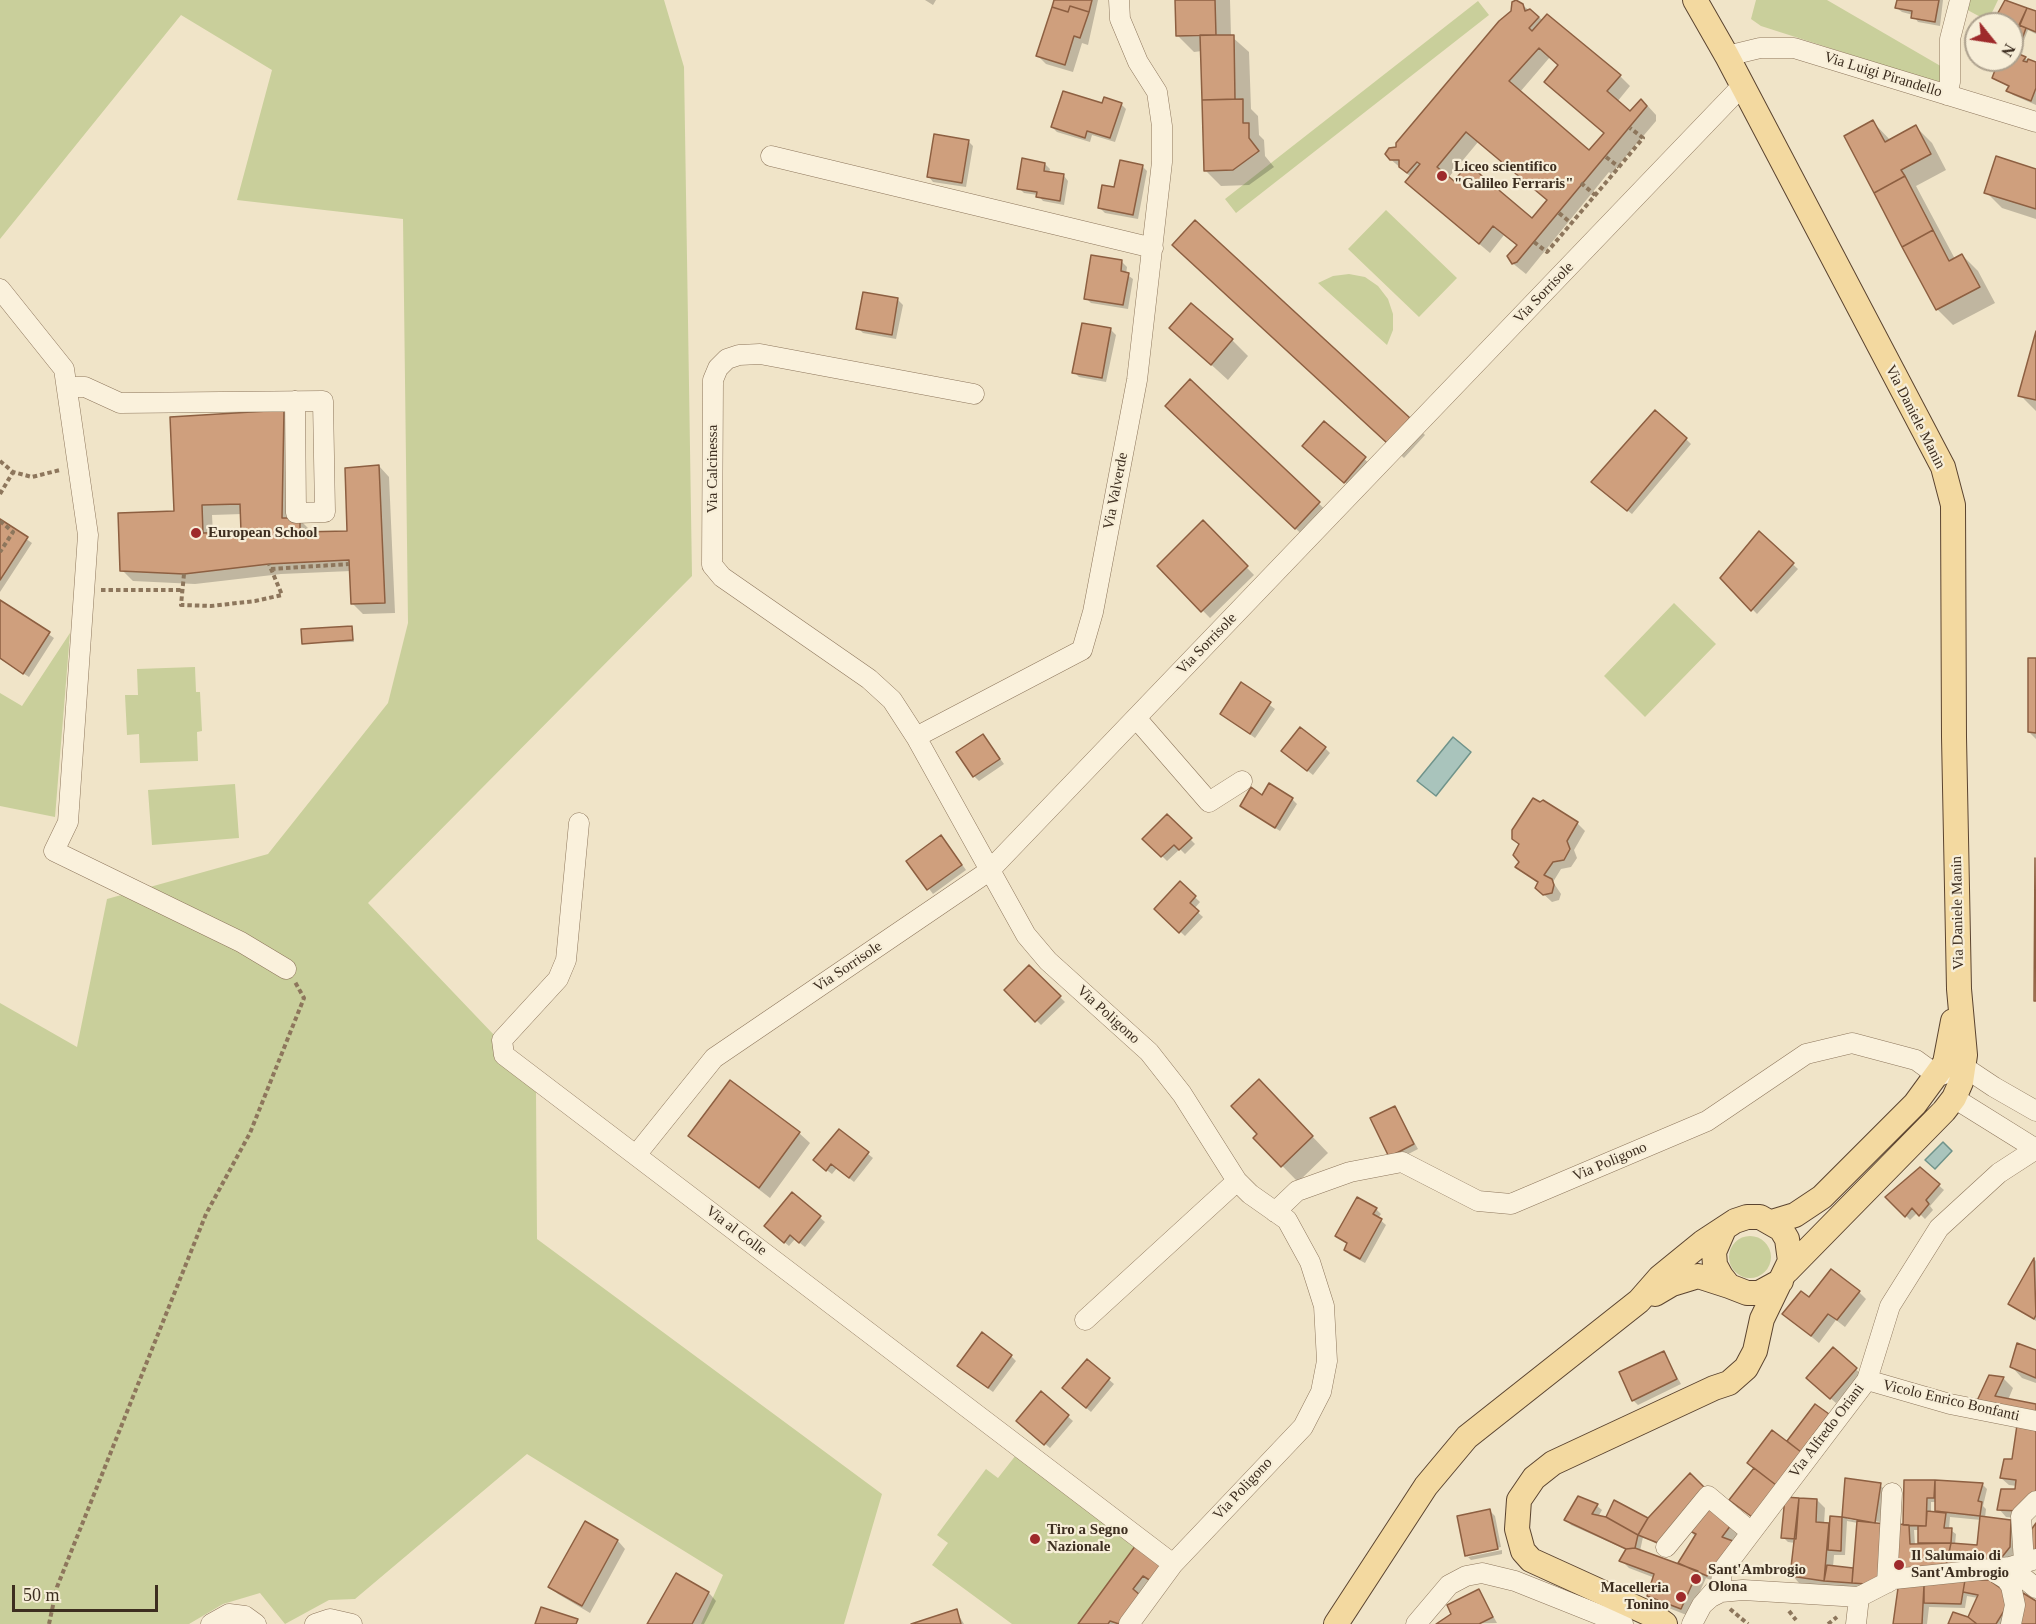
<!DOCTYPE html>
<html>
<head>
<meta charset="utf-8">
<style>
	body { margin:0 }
	#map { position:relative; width:2036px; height:1624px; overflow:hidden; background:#f0e4c8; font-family:"Times New Roman",serif }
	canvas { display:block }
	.north { position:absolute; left:1964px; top:12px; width:60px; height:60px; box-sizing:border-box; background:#f7eed8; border:2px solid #ada18e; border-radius:50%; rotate:120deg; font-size:16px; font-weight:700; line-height:24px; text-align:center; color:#3d2e20 }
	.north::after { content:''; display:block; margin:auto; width:21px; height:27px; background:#9e2a2b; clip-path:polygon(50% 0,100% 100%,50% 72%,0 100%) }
	.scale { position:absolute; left:12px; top:1585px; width:146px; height:27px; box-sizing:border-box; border:3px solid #3d2e20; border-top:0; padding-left:8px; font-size:18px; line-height:21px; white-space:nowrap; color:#3d2e20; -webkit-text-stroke:4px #f7eed8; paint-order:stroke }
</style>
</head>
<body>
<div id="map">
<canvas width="2036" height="1624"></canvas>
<div class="north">N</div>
<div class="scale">50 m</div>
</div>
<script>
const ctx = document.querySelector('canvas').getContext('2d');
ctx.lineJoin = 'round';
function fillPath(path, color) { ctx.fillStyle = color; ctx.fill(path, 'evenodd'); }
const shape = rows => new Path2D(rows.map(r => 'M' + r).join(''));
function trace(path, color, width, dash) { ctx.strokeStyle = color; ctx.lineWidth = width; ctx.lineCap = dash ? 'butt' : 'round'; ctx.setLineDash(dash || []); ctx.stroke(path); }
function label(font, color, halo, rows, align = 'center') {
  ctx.font = font + ' "Times New Roman",serif'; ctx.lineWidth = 4.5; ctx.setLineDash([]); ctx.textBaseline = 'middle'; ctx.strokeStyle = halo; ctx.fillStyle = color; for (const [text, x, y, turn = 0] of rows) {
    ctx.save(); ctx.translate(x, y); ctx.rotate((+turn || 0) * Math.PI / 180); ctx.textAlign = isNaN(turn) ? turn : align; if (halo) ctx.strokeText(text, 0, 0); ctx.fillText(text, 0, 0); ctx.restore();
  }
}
fillPath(shape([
	[0,0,664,0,684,67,692,576,368,903,495,1036,494,1059,536,1091,537,1239,882,1494,844,1624,701,1624,723,1575,527,1454,355,1599,329,1600,285,1624,260,1593,223,1604,189,1624,0,1624,0,1003,77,1047,107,899,268,854,388,703,408,623,403,219,237,200,272,70,181,15,0,239],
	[1756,0,1827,0,1944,68,1944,77,1939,83,1761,26,1751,19],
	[1962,0,1998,0,1988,21,1960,6],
	[1478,1,1489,15,1236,213,1225,199],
	[1386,210,1457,278,1419,317,1348,249],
	[1349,274,1365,277,1378,286,1388,299,1393,314,1393,330,1387,345,1318,283,1333,276],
	[1674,603,1716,644,1645,717,1604,676],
	[70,633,55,817,0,806,0,693,22,706],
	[195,667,196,692,200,692,202,731,197,732,198,761,140,763,139,734,127,735,125,695,138,695,137,669],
	[235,784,239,838,152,845,148,790],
	'1729 1257a21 21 0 1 1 42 0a21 21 0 1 1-42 0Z',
	[1016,1455,1163,1565,1151,1581,1143,1576,1133,1589,1140,1595,1119,1624,1110,1621,1108,1624,1012,1624,932,1565,948,1543,937,1535,986,1469,998,1478]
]), '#c9cf9b');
const water = shape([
	[1453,737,1471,752,1436,796,1417,781,1453,737],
	[1943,1142,1952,1151,1935,1169,1925,1160,1943,1142]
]);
fillPath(water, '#a9c4bc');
trace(water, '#6f938a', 1.5);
fillPath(shape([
	[925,0,936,0,933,5],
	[1056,0,1098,0,1088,45,1082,43,1073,72,1046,64,1038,56],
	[1177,0,1230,0,1231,36,1249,52,1251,109,1258,116,1259,135,1264,140,1265,156,1274,167,1249,185,1221,186,1205,170,1202,51,1194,52,1178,36],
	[1898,0,1943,0,1940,26,1918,22,1913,15,1902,12,1897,8],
	[1522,5,1620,76,1630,86,1617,102,1630,113,1638,102,1646,104,1656,115,1656,121,1611,174,1609,172,1526,274,1511,262,1518,246,1504,235,1490,253,1418,192,1411,177,1388,157],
	[1550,57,1559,66,1556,92,1605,134,1589,152,1520,92],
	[1478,142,1548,201,1533,220,1448,178],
	[2036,13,2036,34,2028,30,2023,43,2013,38,2016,33,2012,32,2012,24,1995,22],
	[2012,52,2036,64,2036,105,2013,95,2008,91,2010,88,1994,78,1998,67,1985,60,2012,60],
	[1121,104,1126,109,1115,142,1092,135,1090,142,1057,132,1052,127,1103,105],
	[1873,122,1891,141,1916,127,1932,143,1946,170,1916,186,1955,259,1962,255,1978,271,1995,303,1953,325,1937,309],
	[968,141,973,146,966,187,933,182,929,177],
	[1045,164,1050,169,1049,173,1064,176,1068,181,1064,205,1043,201,1038,195,1024,193,1019,188],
	[1142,166,1147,171,1138,219,1105,213,1100,208,1116,189],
	[2036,170,2036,219,2002,208,1986,192],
	[1190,261,1409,419,1425,435,1404,458],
	[1122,262,1127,267,1126,274,1133,279,1128,309,1091,303,1086,298],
	[898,300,903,305,896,339,863,333,858,328],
	[1171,328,1232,340,1248,356,1228,380],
	[1111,330,1116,335,1106,382,1079,377,1074,372],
	[2036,337,2036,411,2020,395],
	[1190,381,1335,519,1312,544,1183,422],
	[283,411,294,422,299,519,310,530,310,534,348,533,379,466,389,477,395,613,363,614,352,603,351,571,281,574,195,584,133,581,122,570,176,512],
	[242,514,242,533,213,534,212,515],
	[1324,423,1381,474,1361,497,1304,446],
	[1686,439,1691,444,1632,514,1598,487],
	[0,521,32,543,0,592],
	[1203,523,1254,575,1210,618,1159,566],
	[1759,533,1798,569,1757,614,1722,578],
	[0,601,54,638,29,677,0,659],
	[351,627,354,642,304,643],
	[2036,660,2036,739,2029,732],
	[1241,684,1275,709,1255,738,1222,714],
	[983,736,1004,764,979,781,974,776],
	[1325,748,1330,753,1313,775,1288,755],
	[1263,797,1292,799,1297,804,1280,831,1241,806],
	[1167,816,1195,844,1185,854,1180,849,1167,861,1145,839],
	[1577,823,1585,831,1574,850,1577,858,1571,867,1561,869,1553,882,1561,894,1559,900,1552,902,1537,888,1539,884,1517,867,1521,862,1520,846,1513,839],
	[946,842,966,870,933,894,908,861],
	[1180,883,1200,902,1194,909,1203,917,1185,936,1156,909],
	[2036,884,2036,1001,2035,1000],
	[1029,967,1065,1002,1041,1025,1006,990],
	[1275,1097,1328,1153,1298,1182,1255,1138],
	[1395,1107,1418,1149,1395,1161],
	[839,1131,873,1158,854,1182,837,1168,832,1174,820,1165],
	[799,1133,810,1143,770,1198,690,1136],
	[1920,1169,1944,1190,1930,1206,1933,1210,1925,1219,1918,1212,1910,1220,1888,1197],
	[793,1194,825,1222,805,1247,795,1239,789,1246,771,1231],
	[1376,1209,1381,1214,1378,1218,1386,1225,1365,1263,1350,1255,1345,1250,1348,1245,1337,1236],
	[2035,1260,2036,1261,2036,1321,2010,1304],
	[1859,1292,1866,1299,1845,1327,1836,1320,1819,1343,1784,1314],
	[1834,1349,1861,1374,1836,1403,1813,1383],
	[2036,1352,2036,1383,2022,1378,2012,1367],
	[1664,1353,1681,1384,1638,1405,1633,1400],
	[1011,1356,1016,1361,993,1392,964,1371],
	[1087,1361,1114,1384,1091,1412,1069,1393],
	[2003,1378,2013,1388,2008,1400,2036,1405,1977,1403],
	[1041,1393,1073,1421,1050,1448,1023,1425],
	[2036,1432,2028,1519,2006,1517,1999,1509,2016,1491,2017,1486,2009,1485,2001,1478],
	[1846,1480,1880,1485,1885,1490,1880,1522,1847,1516,1847,1519,1881,1525,1888,1592,1799,1583,1792,1575,1795,1543,1788,1542,1783,1537,1817,1500,1825,1508,1824,1524,1831,1525,1831,1518,1844,1518],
	[1847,1521,1858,1523,1855,1569,1833,1567,1834,1555,1845,1555],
	[1905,1481,1982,1484,1987,1489,1983,1506,1986,1509,1985,1518,2010,1521,2018,1529,2017,1556,2010,1565,1893,1572,1904,1527],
	[1931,1502,1936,1502,1936,1513,1931,1513],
	[1950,1517,1981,1520,1978,1547,1955,1545,1956,1534,1949,1529],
	[1914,1530,1919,1530,1920,1545,1915,1545],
	[1578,1498,1597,1506,1602,1510,1598,1517,1730,1526,1738,1534,1731,1542,1715,1582,1706,1578,1689,1616,1656,1603,1649,1595,1655,1578,1629,1568,1621,1560,1627,1550,1571,1525,1566,1520],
	[1687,1528,1696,1537,1679,1564,1640,1551,1643,1537,1671,1551],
	[1490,1511,1495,1516,1501,1547,1468,1554,1468,1557,1466,1555],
	[585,1523,618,1541,625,1549,590,1613,558,1594,550,1587],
	[1136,1547,1162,1566,1132,1624,1080,1624],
	[1502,1550,1502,1554,1471,1560,1468,1557],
	[676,1575,709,1593,716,1601,704,1624,649,1624],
	[1965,1581,2007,1597,2004,1624,1950,1624,1969,1619,1978,1598,1967,1596,1965,1608,1929,1607,1927,1624,1896,1624,1899,1589],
	[1479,1591,1497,1623,1437,1624,1453,1615],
	[956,1611,964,1624,915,1624]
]), '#0003');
const building = shape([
	[1054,0,1092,0,1089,12,1070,6,1068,12,1052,7,1054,0],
	[1175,0,1215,0,1216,35,1176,36,1175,0],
	[1516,0,1523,4,1525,11,1530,9,1539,17,1529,28,1532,31,1547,14,1621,75,1607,91,1630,111,1641,99,1647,106,1517,262,1512,264,1507,256,1517,245,1493,226,1479,244,1405,182,1420,164,1417,162,1407,173,1399,167,1399,160,1390,160,1385,154,1389,148,1396,147,1396,143,1499,21,1511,11,1512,2,1516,0],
	[1539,48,1558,65,1544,82,1604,133,1589,150,1509,81,1539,48],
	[1466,132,1547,200,1532,218,1468,164,1454,181,1437,167,1466,132],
	[1897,0,1939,0,1935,22,1911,18,1912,11,1895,8,1897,0],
	[2005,0,2027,8,2017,32,2012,30,2012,24,1993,22,2005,0],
	[1070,6,1089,12,1080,38,1074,36,1065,65,1036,56,1052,7,1068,12,1070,6],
	[2027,8,2036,11,2036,32,2019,25,2027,8],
	[2019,25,2026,28,2021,42,2012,39,2019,25],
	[1200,35,1234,35,1235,99,1202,100,1200,35],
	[2012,51,2026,57,2023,61,2027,62,2028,59,2036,62,2036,88,2031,101,2006,91,2009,86,1992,78,1997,65,1985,60,2012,60,2012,51],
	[1063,91,1102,103,1104,97,1122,103,1110,138,1087,131,1085,138,1051,127,1063,91],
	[1243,99,1243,123,1249,123,1249,138,1259,151,1233,170,1204,171,1202,100,1243,99],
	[1873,120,1885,142,1916,125,1931,154,1901,170,1905,176,1874,193,1844,136,1873,120],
	[934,134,969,140,962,183,927,177,934,134],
	[1996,156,2036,169,2036,209,1984,193,1996,156],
	[1022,158,1045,163,1044,171,1064,174,1060,201,1036,197,1037,192,1017,189,1022,158],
	[1120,160,1143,165,1133,215,1098,208,1102,185,1114,187,1120,160],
	[1905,176,1933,230,1902,247,1874,193,1905,176],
	[1195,220,1410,418,1387,443,1172,245,1195,220],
	[1933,230,1949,261,1962,254,1980,287,1936,310,1902,247,1933,230],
	[1091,255,1122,260,1121,271,1129,273,1123,305,1084,299,1091,255],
	[863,292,898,298,892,335,856,329,863,292],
	[1191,303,1233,339,1211,365,1169,328,1191,303],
	[1082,323,1111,328,1102,378,1072,373,1082,323],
	[2036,331,2036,400,2018,396,2036,331],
	[1190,379,1320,502,1295,529,1165,406,1190,379],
	[284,410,282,518,300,518,300,532,347,531,345,468,379,465,385,603,351,604,349,560,269,564,184,574,120,571,118,513,174,511,170,417,284,410],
	[240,504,241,532,203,533,202,505,240,504],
	[1655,410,1687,438,1627,511,1591,482,1655,410],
	[1324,421,1366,457,1344,483,1302,446,1324,421],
	[0,519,28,537,0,580,0,519],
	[1203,520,1248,566,1201,612,1157,566,1203,520],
	[1759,531,1794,563,1751,611,1720,578,1759,531],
	[0,600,50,632,23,674,0,658,0,600],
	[352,626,353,640,302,644,301,629,352,626],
	[2028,658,2036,658,2036,733,2028,732,2028,658],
	[1241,682,1271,702,1250,734,1220,714,1241,682],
	[1300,727,1326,747,1307,771,1281,751,1300,727],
	[983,734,1000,759,973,777,956,752,983,734],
	[1269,783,1293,798,1275,828,1240,806,1251,787,1262,795,1269,783],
	[1533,798,1540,802,1543,800,1578,822,1567,841,1570,849,1564,860,1553,862,1544,875,1552,879,1554,885,1552,893,1543,895,1535,888,1538,882,1515,867,1519,862,1513,855,1519,844,1512,839,1512,830,1533,798],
	[1167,814,1192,838,1179,850,1174,845,1161,857,1142,839,1167,814],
	[941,835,962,865,927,890,906,861,941,835],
	[2035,858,2036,1001,2034,1001,2035,858],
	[1180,881,1196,896,1190,903,1199,911,1179,933,1154,909,1180,881],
	[1029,965,1061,996,1035,1022,1004,990,1029,965],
	[1259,1079,1313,1136,1281,1167,1253,1138,1257,1134,1231,1106,1259,1079],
	[730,1080,800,1132,759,1188,688,1136,730,1080],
	[1395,1106,1414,1144,1389,1157,1370,1118,1395,1106],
	[839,1129,869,1152,849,1178,831,1164,826,1171,813,1160,839,1129],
	[1920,1167,1940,1184,1926,1200,1929,1204,1919,1216,1912,1208,1905,1217,1885,1197,1920,1167],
	[792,1192,821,1216,799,1243,790,1235,784,1243,764,1226,792,1192],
	[1357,1197,1377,1208,1373,1214,1382,1219,1360,1259,1344,1250,1347,1243,1335,1236,1357,1197],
	[2034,1258,2036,1315,2034,1319,2008,1304,2034,1258],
	[1831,1269,1860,1291,1837,1320,1828,1314,1811,1336,1782,1314,1801,1291,1809,1297,1831,1269],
	[982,1332,1012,1355,988,1388,957,1366,982,1332],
	[2017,1343,2036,1350,2036,1378,2010,1367,2017,1343],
	[1833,1347,1857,1368,1830,1399,1806,1378,1833,1347],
	[1664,1351,1677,1379,1632,1401,1619,1372,1664,1351],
	[1087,1359,1110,1378,1086,1408,1062,1388,1087,1359],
	[1989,1375,2004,1377,1995,1396,2036,1404,2036,1418,1976,1403,1989,1375],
	[1041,1391,1069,1415,1044,1445,1016,1421,1041,1391],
	[1815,1404,1829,1414,1801,1452,1787,1441,1815,1404],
	[2017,1425,2036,1430,2036,1494,2020,1511,1997,1510,2001,1489,2015,1489,2016,1480,2000,1478,2004,1459,2012,1459,2017,1425],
	[1772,1430,1801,1452,1776,1485,1747,1463,1772,1430],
	[1754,1468,1776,1485,1752,1517,1729,1500,1754,1468],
	[1690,1473,1707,1490,1663,1545,1638,1535,1648,1518,1690,1473],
	[1845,1478,1881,1483,1875,1523,1842,1517,1845,1478],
	[1904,1480,1935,1480,1934,1498,1927,1498,1926,1526,1903,1525,1904,1480],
	[1935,1480,1983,1483,1978,1501,1982,1502,1980,1516,1935,1511,1935,1480],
	[1578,1496,1598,1504,1592,1514,1606,1517,1638,1535,1635,1548,1626,1549,1564,1520,1578,1496],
	[1785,1497,1799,1498,1796,1539,1781,1538,1785,1497],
	[1799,1498,1817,1499,1816,1522,1829,1523,1824,1581,1790,1576,1799,1498],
	[1614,1500,1648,1518,1638,1535,1606,1517,1614,1500],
	[1706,1506,1731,1525,1722,1537,1733,1541,1707,1576,1678,1563,1696,1534,1686,1529,1706,1506],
	[1490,1509,1498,1549,1465,1556,1457,1516,1490,1509],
	[1927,1511,1946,1513,1944,1528,1952,1528,1951,1543,1918,1543,1918,1526,1926,1526,1927,1511],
	[1830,1516,1842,1517,1841,1551,1828,1550,1830,1516],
	[1980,1516,2011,1520,2010,1547,2002,1557,1946,1567,1951,1543,1977,1545,1980,1516],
	[585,1521,618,1540,582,1606,548,1587,585,1521],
	[1857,1521,1886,1524,1881,1585,1852,1583,1857,1521],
	[2036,1523,2036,1552,2030,1554,2031,1530,2036,1523],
	[1898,1524,1909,1525,1910,1544,1951,1543,1946,1567,1892,1573,1898,1524],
	[1136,1545,1163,1565,1151,1581,1143,1576,1133,1589,1140,1595,1119,1624,1110,1621,1108,1624,1078,1624,1136,1545],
	[1635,1548,1698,1571,1681,1609,1647,1596,1654,1574,1619,1561,1626,1549,1635,1548],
	[1827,1565,1853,1568,1852,1583,1824,1581,1827,1565],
	[676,1573,709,1592,692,1624,647,1624,676,1573],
	[1965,1580,1989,1580,2003,1590,2007,1606,1996,1624,1977,1624,1968,1617,1978,1595,1963,1592,1965,1580],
	[1965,1580,1961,1604,1924,1603,1924,1585,1965,1580],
	[1924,1585,1922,1624,1893,1624,1898,1588,1924,1585],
	[1479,1589,1493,1617,1479,1624,1436,1624,1451,1614,1447,1605,1479,1589],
	[2023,1593,2036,1601,2036,1624,2016,1624,2023,1593],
	[541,1607,578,1619,576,1624,535,1624,541,1607],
	[957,1609,961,1624,911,1624,957,1609],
	[1953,1612,1968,1617,1977,1624,1948,1624,1953,1612]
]);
fillPath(building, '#cf9f7d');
trace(building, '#8d5f41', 1.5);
const minor = shape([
	[1119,0,1120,19,1138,62,1157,92,1162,126,1162,162,1137,380,1093,612,1082,650,916,737,1026,935,1048,961,1149,1052,1182,1094,1237,1181,1250,1194,1287,1220,1310,1262,1324,1306,1327,1361,1321,1392,1303,1427,1173,1564,1129,1624],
	[1727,56,1760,48,1794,48,2036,122],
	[1947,95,1950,82,1950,39,1960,0],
	[771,156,1153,248],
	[0,289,64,369,88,535,68,822,54,851,241,942,286,969],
	[67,387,85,387,120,403,323,401,325,512,296,513,295,401],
	[1136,718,1209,802,1242,781],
	[916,737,892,700,869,679,722,577,712,565,713,380,718,368,727,359,739,355,760,354,974,394],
	[579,823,566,960,558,979,502,1040,504,1055,1173,1564],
	[1954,1098,2036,1149],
	[636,1155,714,1058,989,871,1741,87],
	[1275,1212,1297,1191,1350,1172,1402,1162,1478,1201,1511,1204,1707,1121,1806,1054,1852,1043,1916,1060,1938,1076,1964,1067,1994,1087,2036,1111],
	[1085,1320,1237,1181],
	[1867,1380,1950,1404,2036,1421],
	[1666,1547,1708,1496,1751,1532],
	[2024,1562,2021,1516,2036,1501],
	[2010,1567,2036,1588],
	[1990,1569,2006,1579,2011,1586,2015,1605,2011,1624],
	[1887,1583,1892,1493],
	[1859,1597,1894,1579,2010,1567,2036,1559],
	[1702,1605,1721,1583,1722,1571,1867,1380,1890,1306,1939,1228,1999,1173,2036,1149],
	[211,1624,229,1614,245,1616,256,1624],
	[315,1624,330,1619,352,1624],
	[1416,1624,1449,1585,1466,1576,1482,1573,1515,1581,1623,1624],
	[1692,1624,1702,1605,1711,1597,1721,1592,1743,1590,1859,1597,1856,1624]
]);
const major = shape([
	[1695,0,1727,56,1943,467,1953,505,1954,737,1959,989,1965,1055,1961,1082,1954,1098,1944,1111,1787,1271],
	[1772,1222,1795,1215,1822,1197,1915,1104,1945,1063,1953,1021],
	[1724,1229,1714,1252,1715,1265,1721,1276,1729,1286,1747,1293,1759,1293,1781,1281],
	[1655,1294,1672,1284,1698,1276,1729,1286],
	[1336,1624,1426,1486,1467,1437,1639,1301,1660,1277,1703,1242,1735,1221,1747,1217,1760,1217,1781,1229,1787,1239,1790,1261,1762,1319,1755,1351,1746,1368,1729,1383,1714,1388,1553,1463,1534,1478,1519,1500,1517,1529,1523,1551,1531,1560,1654,1616,1665,1624]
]);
trace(minor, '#8d765c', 21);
trace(major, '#5b4430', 26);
trace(shape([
	[1606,157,1619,167],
	[1581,183,1595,195],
	[1559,213,1571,223],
	[1534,242,1547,252,1619,167,1643,138,1630,128],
	[0,461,13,472,32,477,60,470],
	[0,494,13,472],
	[0,521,13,532,0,552],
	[271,569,349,564],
	[184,574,181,605,211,606,255,601,282,595,269,564],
	[101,590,182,590],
	[1730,1609,1748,1624],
	[1789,1611,1796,1620],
	[49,1624,57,1587,206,1214,250,1133,304,998,295,982],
	[1828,1624,1837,1617]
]), '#8d765c', 4, [4.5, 3]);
trace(minor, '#faf1dc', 20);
trace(major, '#f3d9a0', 24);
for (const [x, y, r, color] of [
	[1442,176,6,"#9e2a2b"],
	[196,533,6,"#9e2a2b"],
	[1035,1539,6,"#9e2a2b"],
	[1899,1565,6,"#9e2a2b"],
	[1696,1579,6,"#9e2a2b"],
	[1681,1597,6,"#9e2a2b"]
]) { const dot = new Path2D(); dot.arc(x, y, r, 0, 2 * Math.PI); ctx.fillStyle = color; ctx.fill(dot); trace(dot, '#f7eed8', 2); }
label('15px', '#3d2e20', '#f7eed8', [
	["Via Luigi Pirandello",1883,75,17],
	["Via Sorrisole",1544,293,-46],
	["Via Daniele Manin",1915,417,63],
	["Via Calcinessa",713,469,-90],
	["Via Valverde",1116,491,-79],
	["Via Sorrisole",1207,644,-46],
	["Via Daniele Manin",1958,913,-91],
	["Via Sorrisole",848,967,-34],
	["Via Poligono",1108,1015,42],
	["Via Poligono",1610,1162,-23],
	["Via al Colle",736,1231,37],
	["Vicolo Enrico Bonfanti",1951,1401,13],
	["Via Alfredo Oriani",1827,1431,-53],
	["Via Poligono",1243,1489,-47]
]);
label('bold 15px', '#3d2e20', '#f7eed8', [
	["Liceo scientifico",1454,167],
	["\"Galileo Ferraris\"",1454,184],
	["European School",208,533],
	["Tiro a Segno",1047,1530],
	["Nazionale",1047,1547],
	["Il Salumaio di",1911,1556],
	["Sant'Ambrogio",1911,1573],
	["Sant'Ambrogio",1708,1570],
	["Olona",1708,1587],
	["Macelleria",1669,1588,"right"],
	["Tonino",1669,1605,"right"]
], 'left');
</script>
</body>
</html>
